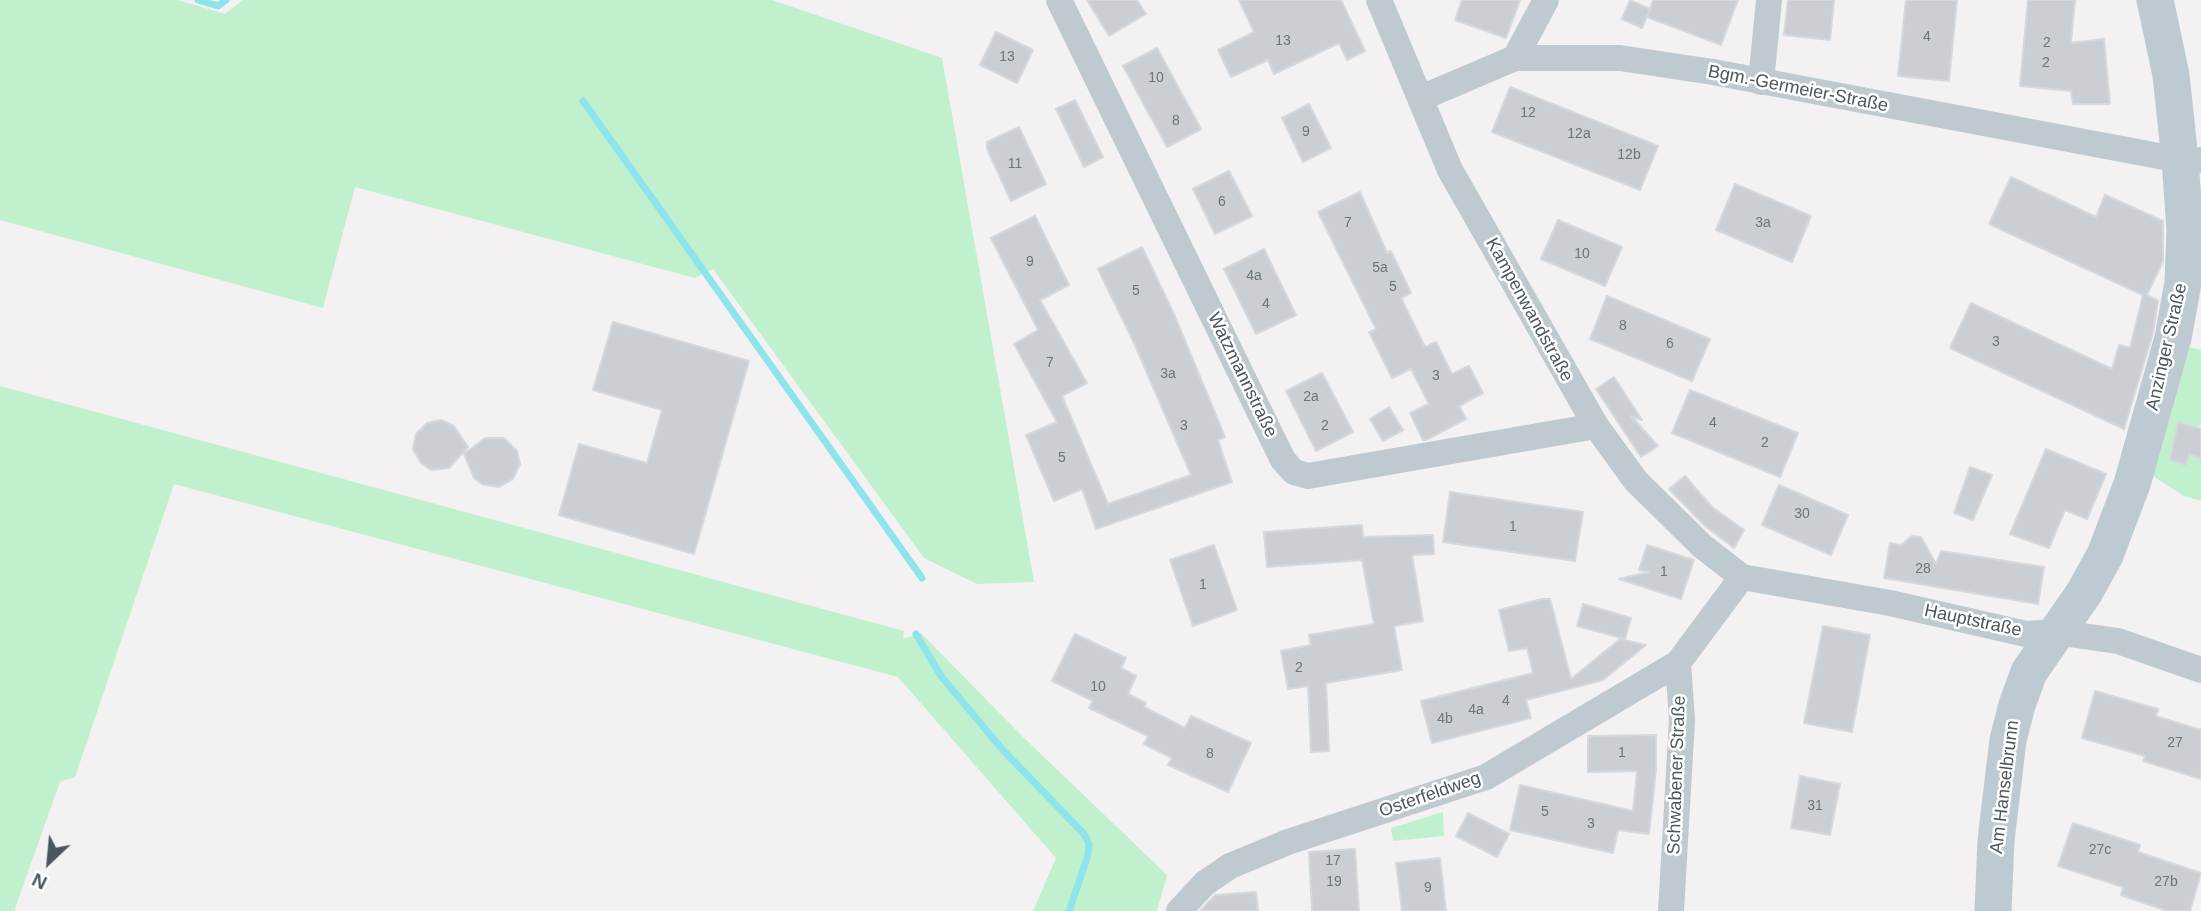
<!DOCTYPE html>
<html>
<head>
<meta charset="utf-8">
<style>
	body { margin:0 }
	#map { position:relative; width:2201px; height:911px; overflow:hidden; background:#f3f1f1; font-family:Arial,sans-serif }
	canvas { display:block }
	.north { position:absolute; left:14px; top:827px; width:70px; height:70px; -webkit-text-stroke:5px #fff; paint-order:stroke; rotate:206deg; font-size:19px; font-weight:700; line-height:28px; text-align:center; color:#49575f }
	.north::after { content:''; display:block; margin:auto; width:24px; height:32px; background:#49575f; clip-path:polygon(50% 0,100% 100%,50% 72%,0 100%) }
</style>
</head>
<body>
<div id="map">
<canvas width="2201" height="911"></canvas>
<div class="north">N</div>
</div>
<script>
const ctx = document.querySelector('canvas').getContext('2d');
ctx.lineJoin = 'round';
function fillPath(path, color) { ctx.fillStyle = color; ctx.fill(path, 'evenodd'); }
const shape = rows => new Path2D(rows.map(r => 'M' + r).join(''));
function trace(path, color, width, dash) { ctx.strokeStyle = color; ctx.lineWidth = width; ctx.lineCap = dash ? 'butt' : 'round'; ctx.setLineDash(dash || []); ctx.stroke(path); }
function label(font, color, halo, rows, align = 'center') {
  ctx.font = font + ' Arial,sans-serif'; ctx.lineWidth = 5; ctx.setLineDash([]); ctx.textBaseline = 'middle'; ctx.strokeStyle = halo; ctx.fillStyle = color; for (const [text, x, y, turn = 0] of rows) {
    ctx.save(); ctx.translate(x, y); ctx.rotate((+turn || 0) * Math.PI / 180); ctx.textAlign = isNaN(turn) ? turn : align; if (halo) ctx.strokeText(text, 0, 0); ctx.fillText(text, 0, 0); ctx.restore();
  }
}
fillPath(shape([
	[0,0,178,0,225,14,243,0,772,0,942,58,1034,582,977,584,924,558,713,269,695,278,355,187,323,308,0,220],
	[2190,347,2201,350,2201,425,2197,428,2178,423,2170,459,2186,465,2189,454,2201,458,2201,501,2184,496,2153,476],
	[0,386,904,631,903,639,921,633,1021,735,1167,875,1157,911,1033,911,1056,858,898,677,174,484,75,777,60,782,14,911,0,911],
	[1443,812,1444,836,1393,841,1391,828]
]), '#c0f0cd');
trace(shape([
	[198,0,218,6,226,0],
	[583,101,922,578],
	[916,634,941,676,1002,749,1084,834,1089,844,1088,855,1069,911]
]), '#8ee4ec', 7);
const building = shape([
	[1087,0,1137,0,1146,14,1109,36,1087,0],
	[1239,0,1341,0,1365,51,1347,60,1339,43,1274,74,1268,60,1231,77,1218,50,1254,32,1239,0],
	[1462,0,1520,0,1506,38,1455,20,1462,0],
	[1630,0,1650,9,1642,28,1622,19,1630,0],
	[1653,0,1738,0,1721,45,1647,17,1653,0],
	[1788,0,1834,0,1830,40,1784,35,1788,0],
	[1906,0,1957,0,1949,81,1898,76,1906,0],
	[2028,0,2075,0,2071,43,2104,39,2110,104,2073,104,2071,91,2020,86,2028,0],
	[996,32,1033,50,1017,83,980,65,996,32],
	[1157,48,1201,129,1167,147,1123,66,1157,48],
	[1510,87,1658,146,1640,190,1492,132,1510,87],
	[1075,100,1103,157,1084,167,1056,109,1075,100],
	[1309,104,1331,148,1303,162,1282,118,1309,104],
	[1019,127,1046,184,1011,201,987,149,987,142,1019,127],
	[1229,171,1252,216,1215,234,1193,189,1229,171],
	[2011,177,2096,217,2105,195,2163,221,2163,261,2147,295,2158,301,2153,333,2124,429,1950,348,1971,303,2112,369,2119,345,2130,348,2143,295,1989,224,2011,177],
	[1735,184,1811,216,1792,262,1716,230,1735,184],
	[1360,192,1387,253,1391,251,1411,293,1401,298,1425,347,1436,342,1452,374,1469,366,1483,393,1459,406,1466,419,1426,440,1423,440,1410,413,1429,404,1411,369,1392,378,1369,332,1376,329,1318,212,1360,192],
	[1035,216,1069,285,1040,300,1087,383,1062,396,1108,504,1191,475,1134,343,1098,269,1142,247,1174,314,1225,437,1218,440,1232,482,1096,529,1082,489,1054,501,1026,435,1057,422,1014,344,1038,330,991,238,1035,216],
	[1558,220,1622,247,1605,286,1541,259,1558,220],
	[1264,249,1296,315,1256,334,1224,269,1264,249],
	[1607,296,1710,339,1692,381,1590,339,1607,296],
	[613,322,749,361,694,554,559,515,579,444,647,463,662,410,593,390,613,322],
	[1322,373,1353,432,1316,451,1286,391,1322,373],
	[1614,377,1642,420,1631,416,1658,446,1641,457,1596,389,1614,377],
	[1690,390,1798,433,1780,477,1672,433,1690,390],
	[1389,407,1403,430,1383,441,1370,419,1389,407],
	[441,420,454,426,468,447,449,468,431,470,421,463,413,449,416,434,427,423,441,420],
	[2178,422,2201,429,2201,458,2189,454,2186,465,2170,460,2178,422],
	[485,438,504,438,517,451,520,464,513,479,498,487,482,484,474,478,464,454,485,438],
	[2046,449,2106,474,2087,519,2065,510,2049,548,2010,534,2046,449],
	[1970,467,1992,475,1973,520,1954,513,1970,467],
	[1685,476,1712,507,1744,530,1734,548,1705,526,1669,489,1685,476],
	[1779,485,1848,515,1831,555,1762,525,1779,485],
	[1450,492,1583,512,1575,561,1443,542,1450,492],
	[1362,525,1363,537,1433,535,1434,554,1412,555,1423,621,1394,626,1402,670,1326,683,1329,751,1311,752,1308,686,1288,689,1281,651,1311,645,1309,635,1374,624,1362,560,1267,567,1264,532,1362,525],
	[1912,536,1921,537,1936,564,1941,551,2044,567,2038,604,1884,578,1890,543,1901,545,1912,536],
	[1214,545,1237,610,1193,626,1170,560,1214,545],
	[1647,545,1694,560,1681,599,1619,579,1649,572,1639,570,1647,545],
	[1542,599,1550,599,1571,679,1620,639,1646,645,1603,680,1526,700,1531,718,1432,743,1421,701,1533,673,1527,648,1509,651,1499,610,1542,599],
	[1583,604,1631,618,1625,639,1577,626,1583,604],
	[1823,626,1870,635,1852,732,1804,723,1823,626],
	[1075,634,1126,658,1121,668,1136,676,1128,694,1146,703,1144,707,1185,728,1191,716,1251,743,1228,792,1168,765,1172,758,1144,744,1148,736,1089,708,1093,701,1052,681,1075,634],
	[2095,691,2158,709,2156,716,2201,730,2201,779,2143,761,2145,756,2082,738,2095,691],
	[1656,735,1656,770,1649,834,1618,830,1613,853,1510,830,1520,785,1633,811,1637,771,1588,772,1588,736,1656,735],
	[1800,776,1840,784,1830,835,1791,828,1800,776],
	[1468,813,1509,834,1497,857,1456,836,1468,813],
	[2073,823,2140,845,2138,852,2201,873,2190,911,2167,911,2121,895,2123,887,2058,866,2073,823],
	[1355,849,1359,911,1312,911,1309,852,1355,849],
	[1440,858,1446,911,1402,911,1396,863,1440,858],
	[1256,892,1258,911,1200,911,1215,895,1256,892]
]);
fillPath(building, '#cbcfd3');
trace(building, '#d5d8dc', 2);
trace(shape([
	[1059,0,1283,460,1294,472,1308,476,1596,426],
	[1379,0,1450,170,1596,426,1636,481,1702,546,1742,577,1890,603,2026,634,2055,632,2118,641,2201,670],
	[1515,58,1546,0],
	[1761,82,1769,0],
	[1421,98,1515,58,1620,58,1713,72,2180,160,2201,160],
	[1179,911,1205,883,1230,866,1288,842,1486,777,1678,663],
	[1671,911,1682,720,1678,663,1742,577]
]), '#bfcad0', 26);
trace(shape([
	[1993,911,1996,840,2008,740,2017,705,2029,672,2084,593,2105,555,2132,484,2173,338,2183,283,2185,230,2180,160,2171,75,2155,0]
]), '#bdcad2', 37);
label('14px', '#6a757c', null, [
	["4",1927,37],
	["13",1283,41],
	["2",2047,43],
	["13",1007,57],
	["2",2046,63],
	["10",1156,78],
	["12",1528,113],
	["8",1176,121],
	["9",1306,132],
	["12a",1579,134],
	["12b",1629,155],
	["11",1015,164],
	["6",1222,202],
	["7",1348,223],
	["3a",1763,223],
	["10",1582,254],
	["9",1030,262],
	["5a",1380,268],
	["4a",1254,276],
	["5",1393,287],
	["5",1136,291],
	["4",1266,304],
	["8",1623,326],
	["3",1996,342],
	["6",1670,344],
	["7",1050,363],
	["3a",1168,374],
	["3",1436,376],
	["2a",1311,397],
	["4",1713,423],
	["3",1184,426],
	["2",1325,426],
	["2",1765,443],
	["5",1062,458],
	["30",1802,514],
	["1",1513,527],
	["28",1923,569],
	["1",1664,572],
	["1",1203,585],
	["2",1299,668],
	["10",1098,687],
	["4",1506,701],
	["4a",1476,710],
	["4b",1445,719],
	["27",2175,743],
	["1",1622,753],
	["8",1210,754],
	["31",1815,806],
	["5",1545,812],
	["3",1591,824],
	["27c",2100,850],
	["17",1333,861],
	["19",1334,882],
	["27b",2166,882],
	["9",1428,888]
]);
label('18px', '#49575f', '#fff', [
	["Bgm.-Germeier-Straße",1798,89,11],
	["Kampenwandstraße",1529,310,61],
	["Anzinger Straße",2167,347,-77],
	["Watzmannstraße",1242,375,64],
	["Hauptstraße",1973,621,12],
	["Schwabener Straße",1677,775,-88],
	["Am Hanselbrunn",2005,787,-83],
	["Osterfeldweg",1430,795,-19]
]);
</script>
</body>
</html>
